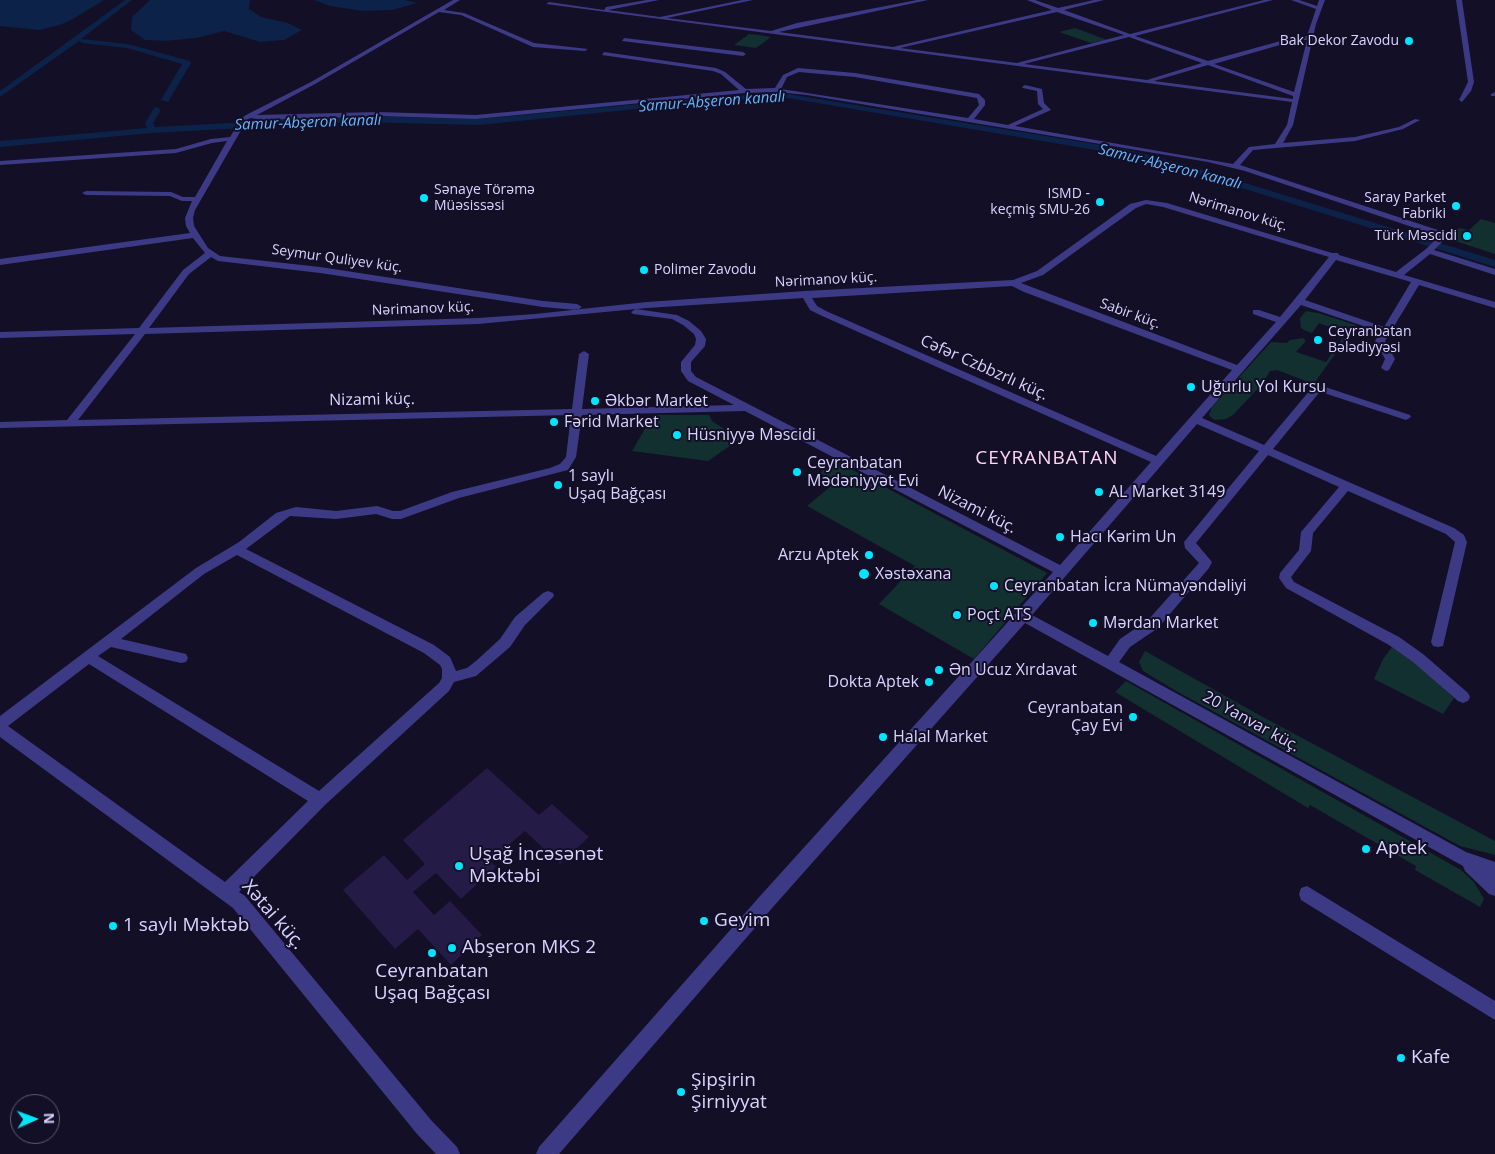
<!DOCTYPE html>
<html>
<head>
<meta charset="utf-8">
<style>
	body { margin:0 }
	#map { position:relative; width:1495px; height:1154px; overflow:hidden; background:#130f26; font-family:"Open Sans",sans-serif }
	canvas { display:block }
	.north { position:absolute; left:10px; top:1094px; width:50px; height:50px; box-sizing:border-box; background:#130f26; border:1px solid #625e7d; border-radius:50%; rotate:88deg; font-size:14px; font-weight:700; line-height:20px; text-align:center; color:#d9d4ff }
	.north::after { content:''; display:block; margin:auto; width:18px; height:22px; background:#00e5ff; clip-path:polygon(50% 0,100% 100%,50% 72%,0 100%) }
</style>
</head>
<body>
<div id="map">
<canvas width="1495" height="1154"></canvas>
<div class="north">N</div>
</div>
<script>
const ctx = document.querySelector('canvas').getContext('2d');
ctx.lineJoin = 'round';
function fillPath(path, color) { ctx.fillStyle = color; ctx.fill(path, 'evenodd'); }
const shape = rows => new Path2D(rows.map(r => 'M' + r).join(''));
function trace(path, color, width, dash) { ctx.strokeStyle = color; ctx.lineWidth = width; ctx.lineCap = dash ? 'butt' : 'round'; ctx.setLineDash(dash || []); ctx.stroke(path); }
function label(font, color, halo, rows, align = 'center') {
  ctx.font = font + ' "Open Sans",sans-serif'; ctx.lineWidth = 4; ctx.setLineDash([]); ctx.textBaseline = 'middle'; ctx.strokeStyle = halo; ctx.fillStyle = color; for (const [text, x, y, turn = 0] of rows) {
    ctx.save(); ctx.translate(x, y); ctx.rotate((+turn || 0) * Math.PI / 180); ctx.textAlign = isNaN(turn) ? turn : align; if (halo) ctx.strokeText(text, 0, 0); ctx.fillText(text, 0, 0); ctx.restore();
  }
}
fillPath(shape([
	[1075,28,1107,40,1091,43,1059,32],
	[749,34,759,35,771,37,756,48,734,45],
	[1481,219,1495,223,1495,254,1449,239,1459,228,1469,230],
	[1306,311,1318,313,1356,325,1315,382,1311,383,1277,370,1270,371,1262,384,1234,414,1226,419,1214,420,1209,415,1212,407,1271,342,1287,343,1290,340,1303,338,1306,341,1296,352,1326,362,1346,333,1319,323,1312,333,1304,330,1301,328,1300,318],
	[653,415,709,415,712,421,740,439,708,461,632,451],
	[834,460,1047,573,974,659,879,604,915,566,807,506,836,482,820,473],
	[1392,647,1409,657,1454,698,1443,714,1374,679,1383,659],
	[1145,651,1261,716,1495,841,1495,855,1460,846,1176,691,1143,671,1139,662],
	[1126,681,1461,870,1474,882,1484,899,1480,907,1415,870,1416,866,1310,805,1308,808,1115,692]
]), '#12302f');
fillPath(shape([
	[0,0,104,0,73,19,60,25,39,30,0,26],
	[150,0,250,0,249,9,261,17,288,23,302,30,284,40,260,42,224,31,196,38,165,41,145,40,131,30,132,17],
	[314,0,405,0,417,3,393,10,363,11,330,6]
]), '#0c2248');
fillPath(shape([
	[125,0,132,0,81,39,128,44,190,61,191,63,168,102,161,100,182,64,127,48,82,43,79,41,0,97,0,91,125,0],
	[788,94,1125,149,1187,165,1495,260,1495,267,1181,169,1125,155,788,98,724,100,480,125,355,122,152,133,0,147,0,141,147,128,145,123,154,108,157,107,161,110,153,123,155,127,355,116,480,119,724,96,788,94]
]), '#0c2248');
fillPath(shape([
	[487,768,539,815,552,804,589,837,560,864,525,831,490,861,496,867,461,899,436,873,413,892,434,915,450,901,482,935,451,965,418,929,395,949,343,890,384,855,407,880,425,864,403,840]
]), '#241b47');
fillPath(shape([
	[453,0,460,0,444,10,464,13,534,43,588,49,585,51,533,47,461,15,439,12,315,84,257,115,378,112,476,115,739,90,721,74,713,71,602,55,604,52,716,68,725,72,746,89,775,88,783,75,798,68,855,73,979,94,985,100,985,105,974,119,1008,125,1043,109,1038,104,1037,91,1023,88,1022,87,1025,85,1042,89,1044,103,1051,110,1015,126,1233,164,1249,147,1275,144,1287,125,1292,102,546,4,549,2,604,10,606,7,647,0,659,0,608,10,660,17,742,0,753,0,667,18,771,31,797,23,917,0,928,0,779,32,893,47,1052,10,1027,0,1035,0,1058,8,1094,0,1104,0,1064,10,1130,34,1264,0,1273,0,1135,36,1208,61,1295,37,1307,36,1316,9,1291,0,1299,0,1317,6,1319,0,1325,0,1316,24,1293,125,1283,143,1355,137,1399,127,1415,119,1420,120,1403,129,1355,141,1253,150,1240,165,1447,233,1447,237,1434,250,1495,269,1495,275,1430,254,1404,275,1495,302,1495,308,1419,285,1385,341,1395,359,1389,370,1386,371,1381,368,1385,359,1375,341,1381,332,1301,305,1202,418,1264,445,1311,389,1325,387,1410,415,1411,417,1406,420,1324,393,1318,394,1273,449,1454,528,1464,535,1467,542,1443,646,1438,647,1433,646,1431,642,1455,542,1446,534,1348,491,1313,533,1311,551,1291,577,1294,582,1399,637,1423,654,1468,693,1470,697,1468,701,1463,703,1458,701,1413,662,1389,645,1286,588,1279,578,1280,573,1299,550,1301,532,1339,487,1268,455,1196,543,1212,562,1209,568,1158,628,1130,647,1119,662,1466,852,1495,862,1495,896,1489,894,1465,871,1463,866,1025,623,773,907,559,1154,536,1154,539,1147,761,895,1053,572,745,411,582,415,576,457,568,470,459,498,401,519,392,519,376,514,336,519,290,516,246,549,434,645,450,657,456,671,467,668,476,661,500,639,515,617,543,593,548,591,553,593,554,596,525,625,510,647,476,676,454,682,449,691,325,805,239,892,245,896,431,1120,457,1147,460,1154,436,1154,417,1134,233,908,0,737,0,716,196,568,239,542,276,513,296,507,336,511,377,506,393,511,400,511,452,492,550,468,560,464,566,457,571,415,0,428,0,422,67,420,135,334,0,338,0,332,139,328,183,270,205,253,193,238,0,265,0,259,190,233,186,226,185,218,192,201,182,201,170,196,86,195,82,193,86,191,171,192,183,197,195,197,227,141,212,143,176,153,0,165,0,161,176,149,211,139,230,137,242,118,246,115,311,82,453,0],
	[1057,12,1124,35,1017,63,900,48,1057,12],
	[1129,37,1202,63,1147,80,1024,64,1129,37],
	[1297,40,1307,40,1294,92,1214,64,1297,40],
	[1208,65,1293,96,1293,99,1154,81,1208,65],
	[799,72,855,77,977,98,979,105,968,118,781,89,787,77,799,72],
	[777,92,807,95,1208,162,1245,171,1439,236,1426,249,1396,272,1339,255,1338,253,1332,253,1167,203,1146,200,1130,204,1037,271,1013,280,805,291,647,302,535,314,478,318,149,328,189,274,211,257,218,261,320,273,543,307,577,310,582,307,577,304,543,301,320,267,220,256,208,248,194,226,193,218,195,210,247,120,250,118,265,120,378,116,476,119,744,93,777,92],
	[1146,204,1163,207,1329,257,1280,317,1259,310,1253,310,1253,314,1276,322,1237,365,1021,283,1043,275,1136,208,1146,204],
	[1336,260,1411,282,1384,327,1305,300,1336,260],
	[1012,286,1024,292,1232,370,1156,456,826,311,817,306,812,298,1012,286],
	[803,298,810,310,820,315,1151,462,1060,565,696,377,691,371,691,362,705,346,706,339,701,331,689,321,677,315,636,309,631,312,633,314,672,319,683,325,694,334,696,339,695,345,681,362,681,371,688,381,734,405,582,409,589,354,584,351,579,354,572,409,78,420,145,334,478,324,647,308,803,298],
	[1197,424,1259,451,1184,542,1185,548,1199,563,1148,620,1120,639,1108,656,1032,615,1197,424],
	[237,555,424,653,440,665,442,669,442,678,439,683,319,791,98,656,111,647,181,663,186,662,188,658,186,654,121,639,204,574,237,555],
	[89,664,308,801,225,882,8,726,89,664],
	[1456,0,1462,0,1474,82,1471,91,1462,102,1459,100,1468,82,1456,0],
	[624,38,743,52,746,54,743,56,622,41,624,38],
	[1495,92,1495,96,1491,96,1491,94,1495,92],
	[1307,886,1495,1001,1495,1020,1301,900,1299,894,1301,888,1307,886]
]), '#3d3a85');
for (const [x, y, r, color] of [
	[1409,41,5,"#00e5ff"],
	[424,198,5,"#00e5ff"],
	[1100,202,5,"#00e5ff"],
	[1456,206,5,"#00e5ff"],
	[1467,236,5,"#00e5ff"],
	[644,270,5,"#00e5ff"],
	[1318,340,5,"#00e5ff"],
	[1191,387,5,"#00e5ff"],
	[595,401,5,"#00e5ff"],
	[554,422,5,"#00e5ff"],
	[677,435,5,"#00e5ff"],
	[797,472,5,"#00e5ff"],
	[558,485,5,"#00e5ff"],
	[1099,492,5,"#00e5ff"],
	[1060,537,5,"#00e5ff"],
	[869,555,5,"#00e5ff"],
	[864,574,6,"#00e5ff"],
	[994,586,5,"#00e5ff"],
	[957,615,5,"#00e5ff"],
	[1093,623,5,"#00e5ff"],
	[939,670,5,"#00e5ff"],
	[929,682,5,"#00e5ff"],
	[1133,717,5,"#00e5ff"],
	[883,737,5,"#00e5ff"],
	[1366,849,5,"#00e5ff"],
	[459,866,5,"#00e5ff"],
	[704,921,5,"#00e5ff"],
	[113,926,5,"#00e5ff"],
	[452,948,5,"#00e5ff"],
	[432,953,5,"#00e5ff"],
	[1401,1058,5,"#00e5ff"],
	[681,1092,5,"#00e5ff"]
]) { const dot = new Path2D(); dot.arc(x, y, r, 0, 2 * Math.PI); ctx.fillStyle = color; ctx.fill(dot); trace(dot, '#130f26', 2); }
label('14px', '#d9d4ff', '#130f26', [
	["Bak Dekor Zavodu",1399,41],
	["Sənaye Törəmə",434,190,"left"],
	["Müəsissəsi",434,206,"left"],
	["ISMD -",1090,194],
	["keçmiş SMU-26",1090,210],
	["Saray Parket",1446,198],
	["Fabriki",1446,214],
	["Türk Məscidi",1457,236],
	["Polimer Zavodu",654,270,"left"],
	["Ceyranbatan",1328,332,"left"],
	["Bələdiyyəsi",1328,348,"left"]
], 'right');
label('14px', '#d9d4ff', '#130f26', [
	["Nərimanov küç.",1238,212,17],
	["Seymur Quliyev küç.",337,259,8],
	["Nərimanov küç.",826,280,-3],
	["Nərimanov küç.",423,309,-2],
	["Sabir küç.",1130,314,20]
]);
label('italic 15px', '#62b6ff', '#130f26', [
	["Samur-Abşeron kanalı",712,102,-4],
	["Samur-Abşeron kanalı",308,123,-2],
	["Samur-Abşeron kanalı",1170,167,14]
]);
label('16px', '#d9d4ff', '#130f26', [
	["Cəfər Czbbzrlı küç.",984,368,24],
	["Nizami küç.",372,400,-1],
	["Nizami küç.",977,510,27],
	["20 Yanvar küç.",1251,722,29]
]);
label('16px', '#d9d4ff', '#130f26', [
	["Uğurlu Yol Kursu",1201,387],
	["Əkbər Market",605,401],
	["Fərid Market",564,422],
	["Hüsniyyə Məscidi",687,435],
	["Ceyranbatan",807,463],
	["Mədəniyyət Evi",807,481],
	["1 saylı",568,476],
	["Uşaq Bağçası",568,494],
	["AL Market 3149",1109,492],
	["Hacı Kərim Un",1070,537],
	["Arzu Aptek",859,555,"right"],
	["Xəstəxana",875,574],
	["Ceyranbatan İcra Nümayəndəliyi",1004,586],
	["Poçt ATS",967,615],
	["Mərdan Market",1103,623],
	["Ən Ucuz Xırdavat",949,670],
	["Dokta Aptek",919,682,"right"],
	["Ceyranbatan",1123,708,"right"],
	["Çay Evi",1123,726,"right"],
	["Halal Market",893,737]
], 'left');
ctx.letterSpacing = '1px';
label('19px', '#ffd6f0', '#130f26', [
	["CEYRANBATAN",1047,459]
]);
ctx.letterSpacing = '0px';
label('19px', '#d9d4ff', '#130f26', [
	["Aptek",1376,849],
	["Uşağ İncəsənət",469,855],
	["Məktəbi",469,877],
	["Geyim",714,921],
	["1 saylı Məktəb",123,926],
	["Abşeron MKS 2",462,948],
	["Ceyranbatan",432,972,"center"],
	["Uşaq Bağçası",432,994,"center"],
	["Kafe",1411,1058],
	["Şipşirin",691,1081],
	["Şirniyyat",691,1103]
], 'left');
label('19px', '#d9d4ff', '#130f26', [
	["Xətai küç.",273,915,49]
]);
</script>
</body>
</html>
